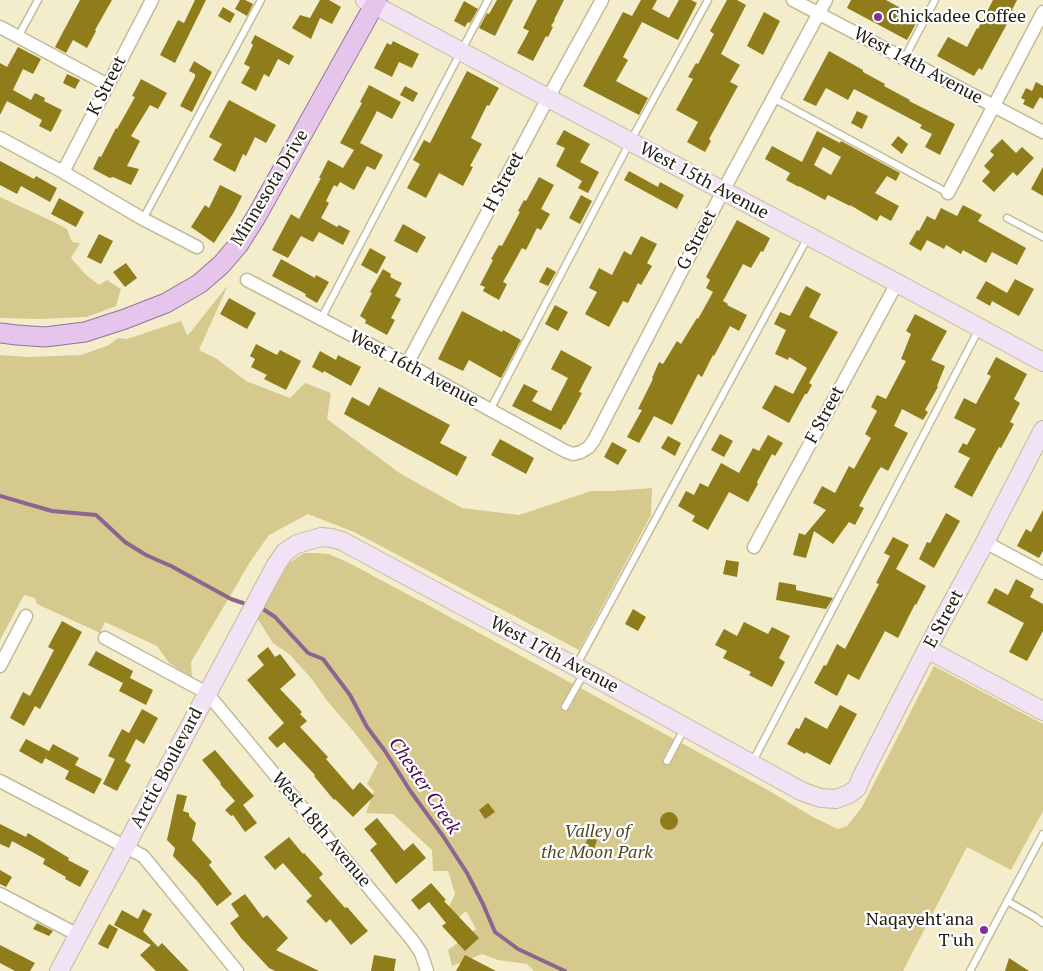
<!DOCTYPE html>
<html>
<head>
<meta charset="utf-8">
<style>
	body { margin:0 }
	canvas { display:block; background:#f4edcb }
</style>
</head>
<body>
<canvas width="1043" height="971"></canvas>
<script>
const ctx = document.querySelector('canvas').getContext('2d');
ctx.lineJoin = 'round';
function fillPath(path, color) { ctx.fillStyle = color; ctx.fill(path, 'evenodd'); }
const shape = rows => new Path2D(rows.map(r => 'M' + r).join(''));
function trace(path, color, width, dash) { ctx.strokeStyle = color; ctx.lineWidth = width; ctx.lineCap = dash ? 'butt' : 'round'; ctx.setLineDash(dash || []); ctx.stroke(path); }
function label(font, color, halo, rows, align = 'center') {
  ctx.font = font + ' "PT Serif",serif'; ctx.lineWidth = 4.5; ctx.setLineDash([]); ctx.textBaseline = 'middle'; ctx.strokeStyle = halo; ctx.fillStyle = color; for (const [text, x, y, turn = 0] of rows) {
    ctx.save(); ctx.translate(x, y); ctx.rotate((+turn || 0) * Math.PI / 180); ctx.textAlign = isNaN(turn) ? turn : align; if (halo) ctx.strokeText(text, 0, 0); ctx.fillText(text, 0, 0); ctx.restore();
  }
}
fillPath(shape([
	[0,197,58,224,67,229,72,242,80,243,71,258,85,274,99,285,107,280,121,289,116,306,87,317,39,319,0,318],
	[228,285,199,350,217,359,246,381,290,398,305,383,331,393,327,419,401,474,462,508,519,515,591,491,610,491,652,488,651,515,579,650,354,532,308,514,269,535,250,562,191,662,192,678,169,663,157,646,105,622,100,633,37,604,35,598,24,595,0,640,0,355,29,357,81,355,109,345,118,338,127,339,181,321,187,335,189,334],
	[304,553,315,553,329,554,349,563,420,601,421,601,446,615,766,789,813,817,838,829,847,826,862,807,934,666,1043,724,1043,811,1011,870,967,847,903,971,534,971,527,964,498,960,482,954,452,966,448,950,476,929,466,911,459,917,449,907,455,894,448,871,433,871,432,850,393,814,366,813,374,791,367,784,378,763,354,732,328,702,311,678,289,654,273,643,257,618,289,563]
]), '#d6c98e');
trace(shape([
	[0,496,52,511,96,515,125,542,146,555,171,566,231,599,243,603],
	[263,609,275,617,308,653,323,659,350,695,367,727,385,751,411,792,443,836,467,873,483,904,495,932,518,949,565,971]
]), '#8d6690', 4);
fillPath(shape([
	[80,0,112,0,95,30,96,31,87,48,73,40,66,53,55,47],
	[195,0,206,0,175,63,160,55,178,20,184,23],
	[240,0,245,0,253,4,247,16,235,9],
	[320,0,329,0,341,7,332,24,320,18,311,39,292,28,300,15,310,18],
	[497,0,513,0,495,36,479,28,487,13,489,14],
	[537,0,564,0,554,20,555,20,551,26,553,27,548,37,546,36,533,61,517,53,529,31,523,28],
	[641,0,657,0,652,9,669,18,679,0,691,0,697,3,678,40,642,22,623,57,628,60,616,81,648,98,639,115,583,86,623,12,632,16],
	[727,0,737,0,746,5,721,54,740,65,730,82,738,86,709,139,711,141,705,152,687,142,698,122,676,110,693,79,688,77,696,63,698,64,714,34,710,31],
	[851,0,886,0,919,18,907,40,847,8],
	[993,0,1017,0,1012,10,1014,11,982,70,979,68,974,76,937,56,948,37,967,47,977,28,978,29],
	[464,1,478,9,470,23,468,22,465,27,454,21],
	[223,7,235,14,230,23,218,16],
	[764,12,780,21,763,55,747,46],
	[255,35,294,56,289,65,278,59,269,77,264,74,256,91,241,83,250,67,244,64,253,45,251,43],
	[393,41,419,54,412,68,399,62,392,77,374,68,387,43,391,45],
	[18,47,41,59,33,74,23,69,13,90,31,100,35,93,45,98,44,101,62,110,51,132,39,126,42,120,7,101,0,115,0,63,7,67],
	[829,51,863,70,863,72,885,84,884,86,910,100,909,101,955,124,940,155,925,147,932,134,920,128,922,125,854,89,848,100,826,88,816,106,803,100],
	[194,61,212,72,192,112,180,106,195,77,195,74,189,71],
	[467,71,499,88,489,106,487,105,471,138,482,144,470,166,473,167,463,186,439,173,426,198,407,188,420,164,413,160,424,140,430,143],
	[67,74,80,80,75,89,63,83],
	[141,79,167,93,158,109,150,105,131,136,140,141,127,166,139,169,131,185,113,177,110,178,93,169,99,156,101,157,116,128,117,129,135,97,132,96],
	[1036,82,1043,86,1043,99,1040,97,1033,109,1023,104,1025,100,1021,98,1026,88,1032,91],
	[369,85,401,102,392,119,377,111,360,143,383,155,375,170,367,166,354,190,340,182,337,187,334,185,326,201,329,203,321,218,337,227,339,225,350,231,343,245,319,232,313,242,301,236,288,258,272,250,291,214,299,219,321,178,319,178,328,160,343,168,354,150,340,143,362,103,360,102],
	[405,86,418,93,413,102,400,95],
	[229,100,276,125,266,143,255,137,246,156,243,154,235,172,213,160,222,144,209,137],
	[857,111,868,116,862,129,851,123],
	[564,130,590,144,580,162,599,172,588,193,578,188,582,181,556,166,565,148,556,144],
	[817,131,840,143,841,141,900,173,896,181,887,176,875,193,899,206,891,221,880,215,877,221,850,205,850,206,828,195,825,200,799,186,799,187,786,180,790,173,765,159,772,146,802,162],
	[823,147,841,157,831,175,814,165],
	[898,136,908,144,902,154,891,145],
	[1002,139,1016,153,1022,147,1034,158,1017,176,1013,172,994,192,982,181,990,172,984,166,994,155,990,151],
	[0,161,34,179,36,176,57,188,50,202,21,186,17,194,0,185],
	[1043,167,1043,196,1031,189],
	[629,171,658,187,660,182,684,195,677,209,624,180],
	[539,177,554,185,541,209,550,214,541,230,537,228,526,250,522,248,503,282,507,284,499,300,483,291,485,287,480,285,493,260,491,259,499,245,502,246,520,212,518,211,524,200,526,201],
	[220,185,242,196,234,212,214,243,191,227,205,205,209,208],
	[581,195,592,201,580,224,569,218],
	[59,198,84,212,76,227,51,214],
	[963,205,982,215,978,221,1026,248,1017,265,992,252,986,263,963,250,961,254,946,245,944,249,927,240,921,251,909,244,917,230,919,231,927,216,935,220,941,208,957,216],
	[737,220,770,238,763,252,761,251,751,268,743,264,723,301,728,304,727,305,747,315,739,331,730,326,714,356,713,355,702,377,698,374,672,425,654,416,639,443,627,437,642,410,638,409,653,379,652,378,659,362,663,364,677,341,681,344,697,318,698,319,713,292,706,288,710,280,706,277],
	[403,224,426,237,417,253,394,241],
	[99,234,113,241,101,264,87,257],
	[641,236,657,244,647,263,652,266,641,285,638,283,628,303,623,301,609,327,585,314,597,292,589,288,599,268,612,275,624,251,631,255],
	[370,248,386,257,377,274,361,265],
	[281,259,315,278,316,275,329,282,317,303,305,296,306,294,272,276],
	[126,263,137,278,125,287,113,272],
	[547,267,556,272,548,286,539,282],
	[383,269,391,274,390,277,402,283,395,296,401,299,391,318,395,320,387,335,365,323,366,320,360,316,372,293,370,292],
	[1015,279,1034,289,1019,316,992,301,990,306,976,298,986,281,1007,293],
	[806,286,821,294,809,317,838,332,809,383,812,385,807,394,805,394,789,423,762,408,775,385,793,394,807,368,789,357,788,360,775,354,786,330,774,324,780,312,790,316],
	[229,298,256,313,247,329,220,314],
	[555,305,568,312,558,331,545,324],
	[462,311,502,332,503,330,521,340,501,378,469,360,463,371,438,359],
	[915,314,947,331,931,360,945,366,937,386,938,387,925,410,928,412,923,420,902,409,894,426,908,433,888,471,881,467,878,471,859,506,864,508,855,525,849,522,833,544,814,531,806,558,793,555,799,533,805,535,826,510,813,503,822,486,835,493,849,466,854,469,871,438,865,434,877,411,871,407,877,395,886,399,906,361,901,359,911,334,906,331],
	[256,344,277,355,280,350,301,361,286,390,264,379,267,375,251,367,255,359,250,356],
	[561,350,592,367,579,392,582,393,565,425,564,424,561,430,512,406,524,384,538,391,532,401,551,411,568,378,551,369],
	[320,351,336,360,338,355,361,367,351,386,324,371,323,373,312,367],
	[996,357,1027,374,1014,399,1020,403,1010,422,1014,424,1001,448,999,447,972,497,954,487,970,458,958,452,963,443,967,445,976,429,954,418,964,398,976,404,991,376,987,374],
	[379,387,450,425,440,443,467,457,457,476,344,414,352,397,369,406],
	[720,434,733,441,724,457,711,450],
	[768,435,783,443,775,456,772,454,757,482,758,484,748,502,729,492,708,530,692,521,695,516,678,506,686,491,694,495,700,483,708,487,721,463,739,473,753,448,759,451],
	[668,436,681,443,675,456,661,448],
	[500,439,534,458,526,474,491,455],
	[612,442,627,450,618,465,604,457],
	[1043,510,1043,551,1039,558,1017,546,1026,529,1031,532],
	[946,513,960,521,934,568,919,559,927,542,930,543],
	[893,537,909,545,896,569,926,586,916,605,915,604,898,638,885,631,859,680,848,674,837,696,814,683,824,665,826,666,837,644,845,649,879,584,876,583,890,556,884,553],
	[726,560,739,562,737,577,723,574],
	[1016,579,1034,589,1030,597,1043,604,1043,631,1027,661,1009,652,1024,623,987,603,995,588,1008,595],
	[779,582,796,585,796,590,833,598,826,609,776,600],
	[633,609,646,617,638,631,625,624],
	[62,621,82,632,40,709,35,706,24,726,10,718,23,692,30,696,54,650,48,647],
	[744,622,768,634,772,627,790,636,779,658,785,662,772,687,749,675,751,672,723,658,727,651,715,645,724,629,737,636],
	[268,647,275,657,280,654,296,675,280,689,302,712,300,714,307,721,300,727,328,757,326,759,353,790,360,782,374,796,353,817,335,799,334,800,314,776,315,775,284,742,277,748,268,738,284,723,247,680,264,665,257,656],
	[96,651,133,671,130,678,153,690,146,705,119,691,123,683,88,665],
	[840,705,857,714,830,765,806,752,805,754,787,744,796,728,799,729,805,717,827,729],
	[142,709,158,718,144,744,136,739,125,761,131,765,117,791,103,784,115,759,108,756,122,729,129,733],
	[26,739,49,751,42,764,19,751],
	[53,744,79,758,75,765,102,779,94,794,65,779,69,771,45,758],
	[215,750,254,796,243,805,257,823,245,832,233,815,231,816,225,810,235,801,220,784,221,783,202,760],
	[177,794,187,796,183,811,189,813,189,816,196,823,192,840,212,862,209,865,232,894,217,906,198,882,173,856,175,848,167,840],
	[488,803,495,812,485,819,479,810],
	'660 821a9 9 0 1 1 18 0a9 9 0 1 1-18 0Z',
	[377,818,404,851,413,843,426,858,396,884,370,850,377,844,364,829],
	[0,824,26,837,28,833,69,858,68,860,89,871,80,887,65,879,66,877,43,864,45,859,12,841,9,848,0,844],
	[289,837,303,854,304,853,323,874,319,878,345,908,347,907,368,931,351,945,330,919,326,923,306,901,312,896,283,863,275,870,264,857],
	[588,837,597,840,592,855,583,851],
	[0,870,12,877,6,887,0,884],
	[431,883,446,900,444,901,479,938,465,951,442,926,446,923,429,902,419,910,411,900],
	[245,894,263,918,267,915,288,938,276,950,319,971,275,971,269,968,241,938,230,923,239,916,231,904],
	[143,909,152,914,143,931,158,947,162,943,189,971,156,971,140,955,151,945,114,925,122,910,138,919],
	[37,923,53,931,49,936,33,929],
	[109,924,118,929,108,949,98,944],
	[0,945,35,963,30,971,15,971,0,963],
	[374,955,396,959,394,971,371,971],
	[465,955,496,971,456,971],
	[1009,958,1029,971,1005,971]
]), '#8f7c1a');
const lane = shape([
	[18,37,38,0],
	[904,59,935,0],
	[773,98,948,193],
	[1007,218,1043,237],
	[143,219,261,0],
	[321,319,488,0],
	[490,410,630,142,708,0],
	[576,666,808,237],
	[565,707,584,673],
	[667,761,684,729],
	[752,763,979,329],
	[1007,901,1035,917,1043,923],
	[970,971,1043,834]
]);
const street = shape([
	[793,0,1043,132],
	[0,27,108,85],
	[0,138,63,172,143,219,197,247],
	[63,172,152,0],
	[948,193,1043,12],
	[247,280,407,364,565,451,573,454,581,452,589,447,594,440,723,191,826,0],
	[407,364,548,98,602,0],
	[985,542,1043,573],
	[754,547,897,283],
	[105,638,207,693,413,941,421,953,427,971],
	[0,666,26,616],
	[0,781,143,856,237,971],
	[0,894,78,935]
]);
const secondary = shape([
	[365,0,548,98,897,283,1043,362],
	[927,649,1043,711],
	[59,971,276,565,285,552,297,544,321,537,332,538,342,541,576,667,803,792,821,798,836,799,849,794,857,788,862,776,927,649,985,542,1043,430]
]);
const primary = shape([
	[0,333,17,335,45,337,85,332,125,319,166,303,199,284,221,265,239,244,256,217,377,0]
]);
trace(lane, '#c2bb9a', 9);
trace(street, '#c2bb9a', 15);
trace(secondary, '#c2bb9a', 20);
trace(primary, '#947196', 21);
trace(lane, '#fff', 6);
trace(street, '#fff', 12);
trace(secondary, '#f2e2f5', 18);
trace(primary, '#e5c5ec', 19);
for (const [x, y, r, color] of [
	[878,17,5,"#882e9a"],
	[984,930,5,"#882e9a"]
]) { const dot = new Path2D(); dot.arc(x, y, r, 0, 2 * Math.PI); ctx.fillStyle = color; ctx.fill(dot); trace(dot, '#fff', 2); }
label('18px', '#1e1c0f', '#fff', [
	["Chickadee Coffee",888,17],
	["Naqayeht'ana",974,920,"right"],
	["T'uh",974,941,"right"]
], 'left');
label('18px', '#1e1c0f', '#fff', [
	["West 14th Avenue",918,66,28],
	["K Street",107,86,-63],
	["West 15th Avenue",704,181,28],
	["H Street",504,182,-62],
	["Minnesota Drive",270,188,-59],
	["G Street",697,240,-63],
	["West 16th Avenue",414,369,28],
	["F Street",825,415,-62],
	["E Street",944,619,-62],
	["West 17th Avenue",554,655,28],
	["Arctic Boulevard",167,768,-62],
	["West 18th Avenue",321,830,50]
]);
label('italic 18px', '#514923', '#fff', [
	["Valley of",597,832],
	["the Moon Park",597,853]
]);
label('italic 19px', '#50085d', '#fff', [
	["Chester Creek",424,786,56]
]);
</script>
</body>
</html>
